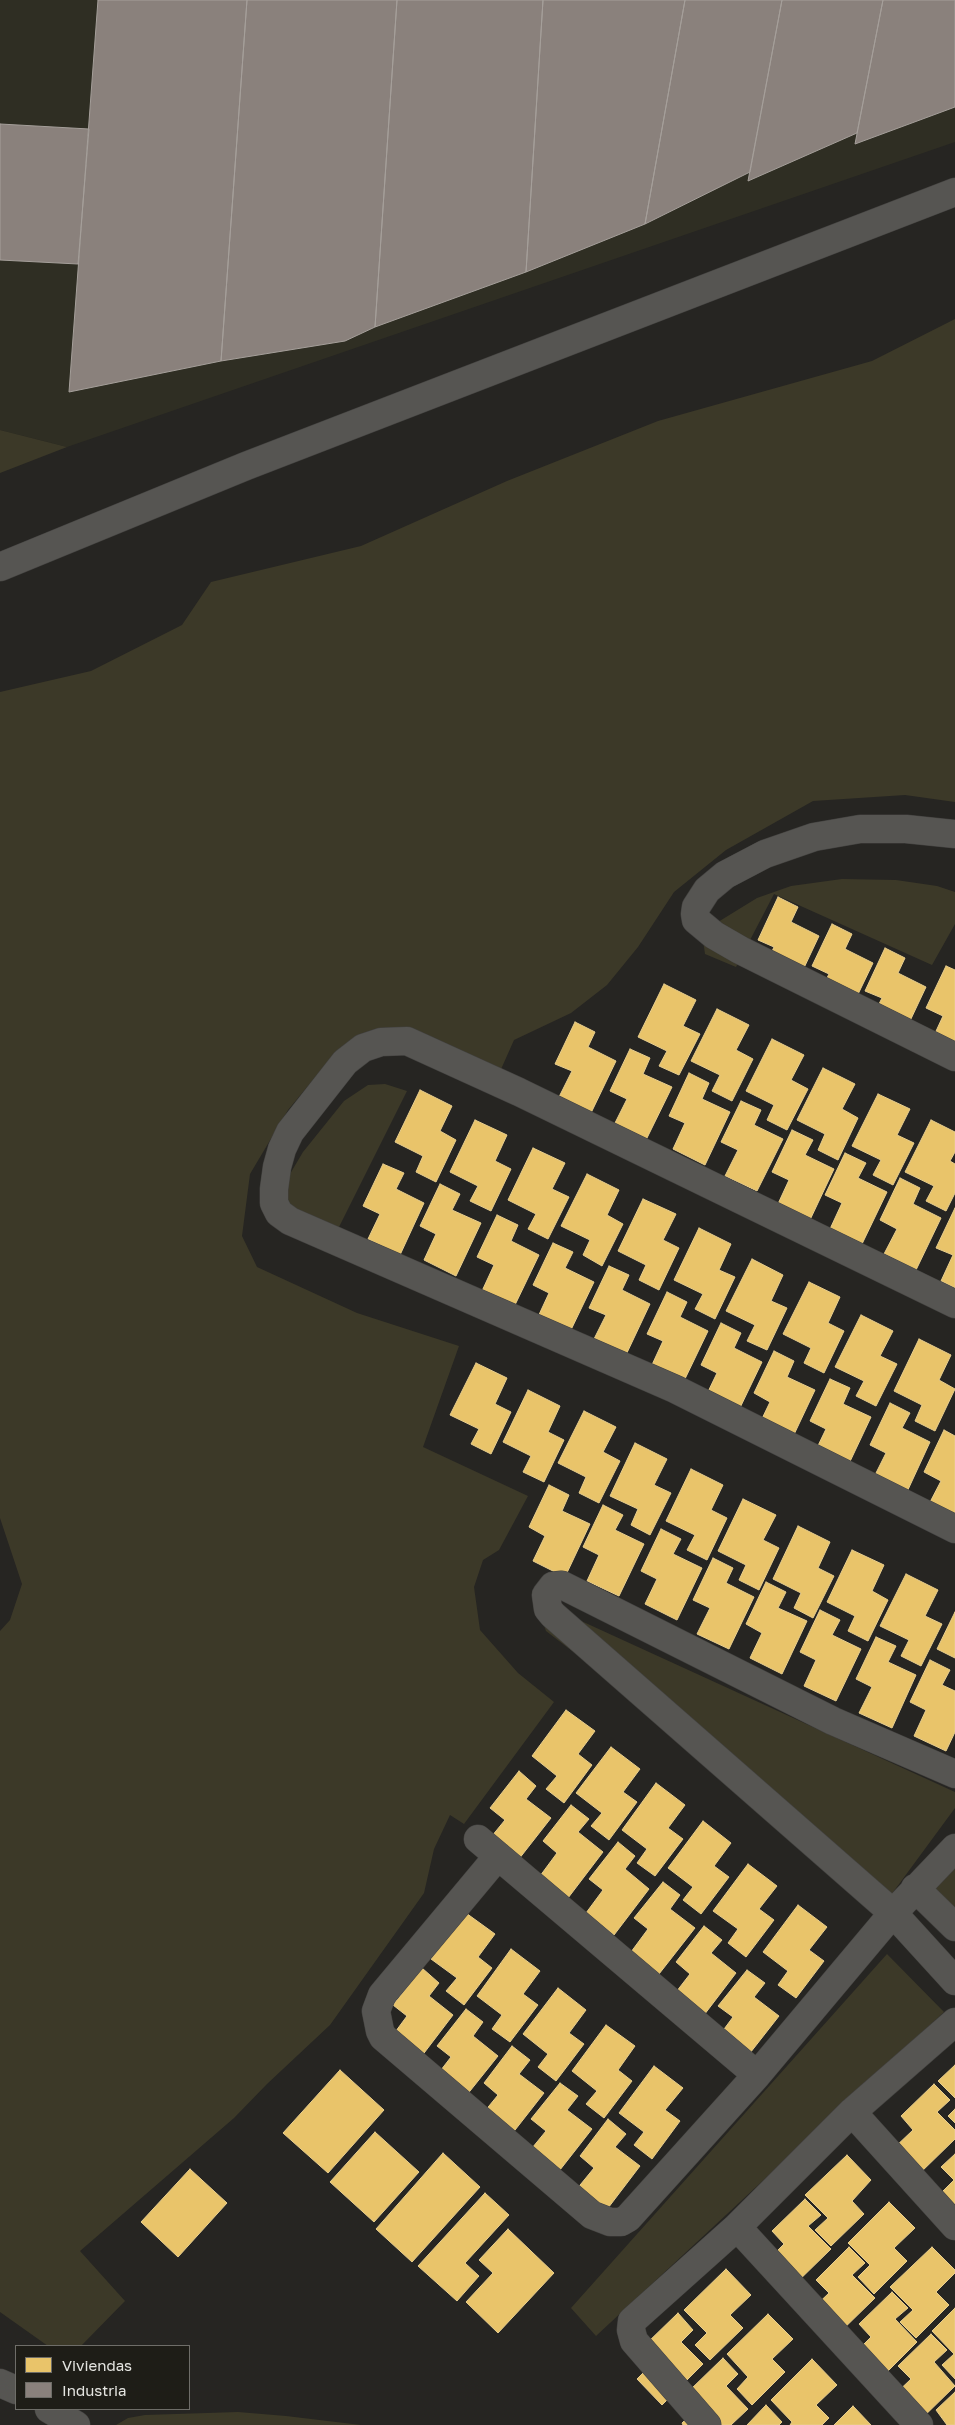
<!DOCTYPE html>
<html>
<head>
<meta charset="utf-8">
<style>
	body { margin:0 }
	#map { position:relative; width:955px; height:2425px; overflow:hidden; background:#262522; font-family:"Golos Text",sans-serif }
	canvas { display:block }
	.legend { position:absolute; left:15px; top:2345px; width:175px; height:65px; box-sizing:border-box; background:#1e1d17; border:1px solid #6e6d68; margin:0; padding:6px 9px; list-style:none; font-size:15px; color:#e5e5e1 }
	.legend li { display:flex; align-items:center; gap:10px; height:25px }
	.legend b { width:25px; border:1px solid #6e6d68 }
</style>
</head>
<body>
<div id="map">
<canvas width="955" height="2425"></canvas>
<ul class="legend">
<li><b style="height:14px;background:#e9c46a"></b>Viviendas</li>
<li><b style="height:14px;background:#8a817c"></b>Industria</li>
</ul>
</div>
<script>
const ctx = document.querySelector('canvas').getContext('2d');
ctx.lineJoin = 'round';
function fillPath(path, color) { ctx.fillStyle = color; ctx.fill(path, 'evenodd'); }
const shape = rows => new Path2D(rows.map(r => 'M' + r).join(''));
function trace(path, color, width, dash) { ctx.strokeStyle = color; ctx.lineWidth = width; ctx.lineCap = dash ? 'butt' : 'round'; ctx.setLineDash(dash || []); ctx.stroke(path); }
fillPath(shape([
	[0,0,955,0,955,142,67,447,0,430]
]), '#2f2e23');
fillPath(shape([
	[955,319,955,802,905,795,813,801,726,850,674,892,638,947,607,985,571,1013,514,1040,498,1076,450,1047,332,1057,288,1110,250,1174,242,1236,257,1267,357,1313,459,1346,423,1447,528,1496,499,1550,483,1560,474,1587,480,1630,518,1673,554,1702,464,1824,450,1815,434,1849,424,1893,330,2025,267,2084,234,2118,80,2251,125,2301,81,2346,48,2346,0,2312,0,1631,10,1620,22,1584,0,1518,0,692,91,671,182,625,211,582,361,546,507,481,658,421,872,361],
	[0,430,67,447,0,473],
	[842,879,896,880,937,886,955,892,955,924,932,965,774,894,736,967,705,954,703,940,718,922,757,898,791,886],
	[385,1084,407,1091,331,1243,292,1222,284,1184,303,1152,344,1101,368,1085],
	[555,1609,955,1792,955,1808,891,1895,546,1631,540,1614],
	[955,1842,955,1925,915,1886],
	[887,1954,944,2012,596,2336,571,2308],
	[238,2412,286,2416,361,2425,116,2425,128,2418,145,2415]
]), '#3c3928');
const homes = shape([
	[778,897,798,907,791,922,819,936,794,989,762,973,774,947,758,940,778,897],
	[832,924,852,934,845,949,873,963,848,1015,816,999,829,974,812,966,832,924],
	[885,948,905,958,898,973,926,987,901,1040,869,1024,882,998,865,991,885,948],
	[946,966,955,970,955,1054,931,1042,943,1016,926,1008,946,966],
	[664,984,696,1000,683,1026,700,1034,679,1075,659,1066,667,1051,638,1037,664,984],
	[717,1009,749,1025,736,1050,753,1059,732,1101,712,1091,720,1075,691,1061,717,1009],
	[575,1022,595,1032,588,1047,616,1061,591,1113,559,1097,572,1071,555,1064,575,1022],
	[772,1039,804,1055,791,1080,808,1089,787,1130,767,1120,774,1105,746,1091,772,1039],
	[630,1049,650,1058,643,1074,672,1087,646,1140,614,1125,627,1099,610,1091,630,1049],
	[823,1068,855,1084,842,1109,858,1118,838,1160,818,1150,825,1134,797,1120,823,1068],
	[689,1073,709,1083,702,1099,730,1112,705,1165,673,1149,685,1123,669,1116,689,1073],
	[420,1090,452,1106,440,1131,456,1140,436,1182,416,1172,423,1156,395,1142,420,1090],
	[878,1094,910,1109,897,1135,914,1143,893,1185,873,1175,881,1160,852,1146,878,1094],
	[741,1101,761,1110,754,1125,783,1139,757,1191,725,1176,738,1150,721,1142,741,1101],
	[475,1120,507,1135,495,1161,511,1169,491,1211,470,1201,478,1186,450,1172,475,1120],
	[931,1120,955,1132,955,1152,950,1161,955,1164,955,1193,946,1211,926,1201,934,1186,905,1172,931,1120],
	[792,1130,813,1140,805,1155,834,1169,809,1222,777,1206,789,1180,772,1172,792,1130],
	[533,1148,565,1163,552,1189,569,1197,548,1239,528,1229,536,1214,508,1200,533,1148],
	[845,1153,866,1163,858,1178,887,1192,862,1244,830,1229,842,1203,825,1195,845,1153],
	[383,1164,404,1173,396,1189,424,1203,400,1255,368,1239,380,1214,363,1206,383,1164],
	[587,1174,619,1190,607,1215,623,1224,602,1266,583,1255,590,1240,561,1226,587,1174],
	[900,1178,920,1188,913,1204,941,1218,916,1270,884,1254,897,1229,880,1220,900,1178],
	[440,1184,460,1194,452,1210,481,1223,456,1276,424,1260,436,1234,420,1226,440,1184],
	[643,1199,676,1214,663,1240,679,1248,659,1290,639,1280,646,1265,618,1251,643,1199],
	[955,1208,955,1288,941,1281,953,1255,936,1248,955,1208],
	[497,1215,518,1225,511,1241,539,1255,514,1307,482,1291,494,1265,477,1257,497,1215],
	[699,1228,731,1244,719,1270,735,1277,715,1319,695,1309,703,1294,674,1280,699,1228],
	[553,1243,573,1252,565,1268,594,1282,569,1334,537,1319,549,1293,533,1285,553,1243],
	[752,1259,783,1275,771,1301,787,1308,767,1350,747,1341,755,1325,726,1311,752,1259],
	[609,1266,629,1275,622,1290,650,1304,625,1357,593,1341,606,1315,589,1308,609,1266],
	[809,1282,840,1297,828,1323,844,1331,824,1373,804,1363,811,1348,783,1334,809,1282],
	[667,1292,687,1302,680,1317,708,1331,683,1383,651,1367,663,1341,647,1334,667,1292],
	[861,1315,893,1331,880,1356,897,1364,876,1406,856,1396,864,1381,835,1367,861,1315],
	[721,1323,741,1333,734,1348,762,1362,737,1414,705,1398,717,1373,701,1365,721,1323],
	[919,1339,951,1355,939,1380,955,1389,935,1431,915,1421,922,1405,894,1391,919,1339],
	[774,1351,794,1361,787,1377,815,1390,790,1443,758,1427,770,1402,754,1393,774,1351],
	[476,1363,507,1378,495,1404,511,1412,491,1454,471,1444,479,1429,450,1415,476,1363],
	[830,1379,850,1388,843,1404,871,1417,846,1470,814,1454,826,1429,810,1421,830,1379],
	[528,1390,560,1406,548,1432,564,1440,544,1482,523,1472,531,1456,503,1442,528,1390],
	[890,1403,910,1413,902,1428,930,1442,906,1494,873,1479,886,1453,870,1445,890,1403],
	[584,1411,616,1427,603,1452,620,1461,599,1503,579,1493,586,1477,558,1463,584,1411],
	[944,1430,955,1436,955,1519,928,1506,941,1481,924,1472,944,1430],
	[635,1443,667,1459,654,1485,671,1493,650,1535,631,1525,638,1509,610,1496,635,1443],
	[691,1469,723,1485,711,1510,727,1518,707,1560,687,1550,695,1535,666,1521,691,1469],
	[549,1485,569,1495,562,1511,590,1524,565,1577,533,1561,545,1536,529,1527,549,1485],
	[743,1499,776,1515,763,1540,779,1548,759,1590,739,1580,746,1565,718,1551,743,1499],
	[603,1505,623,1515,615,1530,644,1544,619,1596,587,1581,599,1555,583,1547,603,1505],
	[798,1526,830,1542,818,1568,834,1576,813,1618,794,1608,801,1593,773,1579,798,1526],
	[661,1529,681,1539,673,1554,702,1568,677,1620,645,1604,657,1579,641,1571,661,1529],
	[852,1550,884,1565,872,1591,888,1600,868,1641,848,1631,855,1616,827,1602,852,1550],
	[713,1558,733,1568,726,1583,754,1597,729,1649,697,1634,710,1608,693,1600,713,1558],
	[906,1574,938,1590,925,1616,942,1624,921,1666,901,1656,909,1640,880,1626,906,1574],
	[766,1582,786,1592,778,1608,807,1621,782,1674,750,1658,762,1633,746,1624,766,1582],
	[820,1610,840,1620,832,1635,861,1649,836,1701,804,1686,816,1660,800,1652,820,1610],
	[955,1612,955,1658,937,1649,955,1612],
	[876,1637,896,1646,888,1662,916,1675,892,1728,859,1713,872,1687,856,1679,876,1637],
	[930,1660,950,1670,942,1685,955,1691,955,1732,946,1751,914,1736,926,1710,910,1702,930,1660],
	[566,1710,595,1731,578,1754,592,1765,564,1803,546,1789,557,1776,532,1756,566,1710],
	[611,1747,640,1769,623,1792,637,1802,609,1840,591,1826,602,1813,576,1793,611,1747],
	[519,1771,536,1786,526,1799,551,1818,515,1864,487,1842,505,1820,490,1808,519,1771],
	[656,1783,685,1805,668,1828,683,1839,655,1876,637,1863,647,1849,622,1830,656,1783],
	[571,1805,589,1819,578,1832,603,1852,568,1898,540,1876,557,1853,543,1841,571,1805],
	[703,1821,731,1843,714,1866,729,1877,701,1914,683,1900,693,1887,668,1868,703,1821],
	[618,1842,635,1856,625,1869,649,1889,614,1935,586,1913,603,1890,589,1879,618,1842],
	[748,1864,777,1886,759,1909,774,1920,746,1957,728,1943,738,1929,713,1911,748,1864],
	[663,1882,680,1895,670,1909,695,1928,659,1974,631,1952,648,1929,634,1918,663,1882],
	[798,1905,827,1927,809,1950,824,1961,796,1998,778,1985,788,1971,763,1952,798,1905],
	[466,1913,495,1934,478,1957,492,1968,464,2005,446,1991,457,1978,431,1959,466,1913],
	[704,1926,722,1940,711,1953,736,1973,701,2019,673,1996,690,1974,676,1962,704,1926],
	[511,1949,540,1971,523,1994,538,2005,510,2042,492,2029,502,2015,477,1996,511,1949],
	[422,1968,439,1983,429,1996,453,2015,418,2061,390,2039,407,2016,393,2005,422,1968],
	[747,1970,765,1983,754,1997,779,2016,743,2062,716,2040,733,2017,718,2006,747,1970],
	[558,1988,586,2010,569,2033,584,2044,556,2081,538,2067,548,2054,523,2034,558,1988],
	[466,2009,483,2022,473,2036,498,2056,462,2101,434,2079,451,2057,437,2046,466,2009],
	[606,2025,635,2046,618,2070,632,2081,604,2118,586,2104,597,2091,572,2071,606,2025],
	[512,2046,530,2060,519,2074,544,2093,508,2139,480,2117,498,2095,484,2083,512,2046],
	[955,2065,955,2098,938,2081,955,2065],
	[654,2066,683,2088,665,2110,680,2121,652,2159,634,2145,644,2132,619,2113,654,2066],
	[340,2070,384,2110,328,2173,283,2133,340,2070],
	[560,2083,578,2096,567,2110,592,2129,556,2175,528,2153,546,2131,531,2119,560,2083],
	[934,2084,950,2100,937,2112,955,2130,955,2139,918,2175,893,2149,913,2130,901,2116,934,2084],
	[955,2109,955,2123,948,2116,955,2109],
	[608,2119,626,2134,615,2147,640,2166,605,2212,576,2190,594,2168,580,2156,608,2119],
	[375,2132,419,2172,374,2222,330,2182,375,2132],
	[443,2153,480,2187,412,2262,376,2229,443,2153],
	[955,2154,955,2222,934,2200,954,2180,941,2167,955,2154],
	[847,2155,871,2180,852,2201,864,2214,831,2246,815,2230,828,2218,805,2195,847,2155],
	[190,2169,227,2203,178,2257,141,2222,190,2169],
	[485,2193,509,2215,465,2263,479,2276,457,2301,418,2266,485,2193],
	[805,2199,821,2215,808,2226,831,2249,789,2290,764,2264,784,2244,772,2231,805,2199],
	[889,2202,915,2228,894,2248,907,2261,874,2294,858,2277,870,2265,848,2243,889,2202],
	[508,2229,554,2273,498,2333,466,2302,493,2273,479,2260,508,2229],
	[849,2247,865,2263,852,2275,875,2298,833,2339,808,2313,829,2293,816,2280,849,2247],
	[932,2247,955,2270,955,2273,936,2292,949,2305,916,2338,900,2322,913,2310,890,2287,932,2247],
	[726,2269,751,2295,730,2315,743,2328,710,2360,695,2345,707,2333,684,2310,726,2269],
	[892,2292,908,2308,895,2319,917,2342,876,2383,851,2357,871,2337,859,2324,892,2292],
	[955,2308,955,2379,942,2365,954,2354,932,2331,955,2308],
	[678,2313,693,2330,681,2342,703,2364,662,2405,637,2379,657,2359,644,2346,678,2313],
	[768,2314,793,2339,772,2359,785,2372,752,2405,737,2389,748,2377,727,2354,768,2314],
	[931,2334,947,2350,934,2362,955,2386,915,2425,890,2399,911,2379,898,2366,931,2334],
	[723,2358,738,2374,726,2386,748,2409,731,2425,683,2425,682,2423,702,2404,689,2391,723,2358],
	[812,2359,837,2385,816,2405,829,2418,822,2425,790,2425,792,2422,771,2400,812,2359],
	[955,2392,955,2425,947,2425,936,2410,955,2392],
	[766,2405,782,2422,779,2425,747,2425,766,2405],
	[853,2406,871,2425,834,2425,853,2406]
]);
fillPath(homes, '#e9c46a');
trace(homes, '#e8ce8e', 1);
const industry = shape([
	[98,0,247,0,221,361,69,392,98,0],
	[247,0,397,0,375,327,345,341,221,361,247,0],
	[397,0,543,0,526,272,375,327,397,0],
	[543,0,685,0,645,224,526,272,543,0],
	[685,0,782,0,750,172,645,224,685,0],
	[782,0,883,0,857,133,748,181,782,0],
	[883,0,955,0,955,107,855,144,883,0],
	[0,124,89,129,78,264,0,260,0,124]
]);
fillPath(industry, '#8a817c');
trace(industry, '#a59f9a', 1);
const minor = shape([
	[0,567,246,466,955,192],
	[955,834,906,829,860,829,814,837,765,854,725,875,707,890,696,907,695,914,696,920,714,935,740,950,955,1057],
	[955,1304,519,1092,407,1041,381,1042,363,1048,345,1062,290,1132,282,1149,277,1167,274,1189,274,1203,279,1213,290,1221,675,1389,955,1529],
	[955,1774,833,1721,562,1585,553,1586,546,1595,548,1609,553,1615,893,1913,955,1981],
	[478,1839,757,2075],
	[498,1856,382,1995,376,2011,380,2031,383,2037,592,2215,610,2222,621,2222,628,2218,757,2075,893,1913,955,1848],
	[915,1888,955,1927],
	[852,2112,955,2226],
	[737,2227,919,2425],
	[0,2383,16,2390],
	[49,2409,76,2425],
	[707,2425,634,2341,631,2330,632,2321,737,2227,852,2112,955,2022]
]);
trace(minor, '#42413f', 29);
trace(minor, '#565552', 28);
</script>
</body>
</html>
